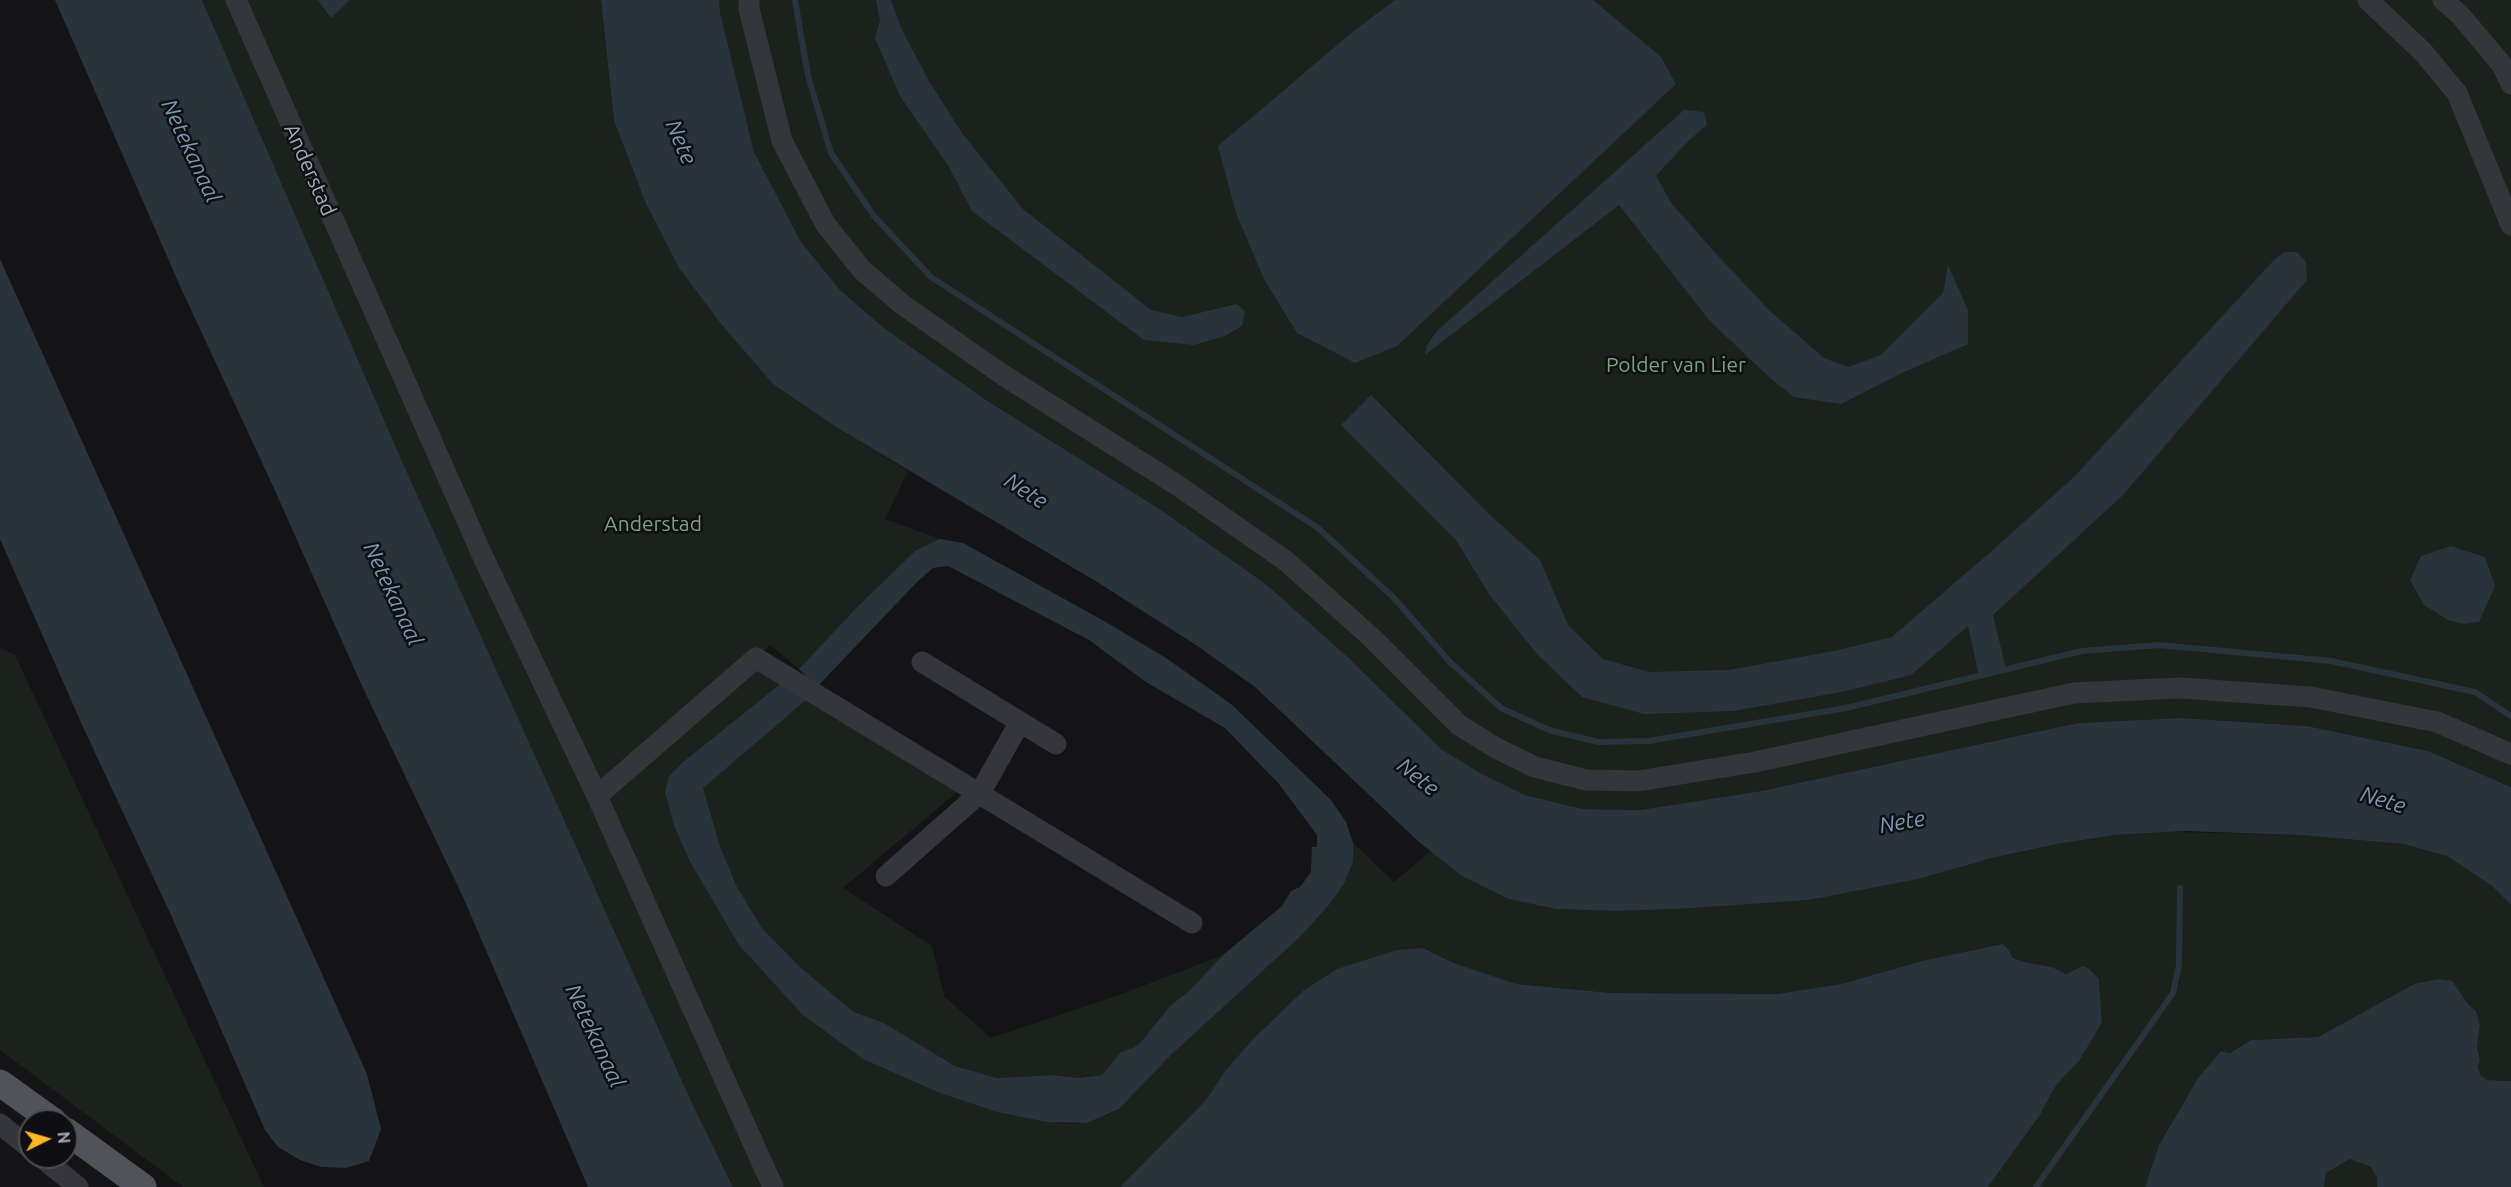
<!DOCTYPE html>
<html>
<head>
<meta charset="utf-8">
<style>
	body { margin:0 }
	#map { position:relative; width:2511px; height:1187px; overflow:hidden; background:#141417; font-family:Ubuntu,sans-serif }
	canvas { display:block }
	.north { position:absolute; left:18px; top:1109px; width:60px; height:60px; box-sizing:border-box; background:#0f0f12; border:2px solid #4b4d54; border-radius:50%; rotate:85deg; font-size:16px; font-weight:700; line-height:24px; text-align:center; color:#a5abb8 }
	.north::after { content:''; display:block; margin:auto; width:21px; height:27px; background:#ffb724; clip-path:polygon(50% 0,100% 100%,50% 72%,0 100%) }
</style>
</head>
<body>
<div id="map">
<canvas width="2511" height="1187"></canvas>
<div class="north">N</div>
</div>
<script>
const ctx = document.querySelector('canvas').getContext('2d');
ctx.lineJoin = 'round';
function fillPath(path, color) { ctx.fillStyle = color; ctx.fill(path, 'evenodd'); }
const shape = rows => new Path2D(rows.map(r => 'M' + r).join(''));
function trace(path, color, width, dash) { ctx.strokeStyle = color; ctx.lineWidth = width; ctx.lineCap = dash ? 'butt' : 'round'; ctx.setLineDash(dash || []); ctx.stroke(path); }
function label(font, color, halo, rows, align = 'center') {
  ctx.font = font + ' Ubuntu,sans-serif'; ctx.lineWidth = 5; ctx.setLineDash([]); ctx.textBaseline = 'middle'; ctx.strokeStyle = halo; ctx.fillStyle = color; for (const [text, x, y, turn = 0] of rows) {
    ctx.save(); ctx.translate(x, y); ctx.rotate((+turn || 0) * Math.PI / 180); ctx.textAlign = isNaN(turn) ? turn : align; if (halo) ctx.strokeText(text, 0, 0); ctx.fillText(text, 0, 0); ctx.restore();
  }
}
fillPath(shape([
	[202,0,601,0,614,121,646,204,679,268,721,324,773,384,836,427,908,471,885,519,940,539,916,550,857,607,799,669,770,645,746,666,784,681,683,762,669,776,675,828,689,860,711,896,940,1093,997,1112,1065,1124,1087,1123,1119,1109,1171,1055,1301,936,1329,905,1344,884,1353,862,1353,843,1394,882,1431,851,1462,876,1556,909,1616,911,1678,909,1808,899,2057,844,2115,835,2172,832,2299,835,2403,844,2447,856,2492,886,2511,905,2511,1081,2486,1080,2481,1076,2478,1067,2480,1059,2477,1047,2480,1026,2465,998,2438,979,2414,984,2318,1037,2251,1040,2230,1053,2221,1051,2198,1078,2159,1145,2145,1187,1988,1187,2040,1115,2056,1084,2079,1061,2102,1023,2099,979,2066,974,2052,967,2024,962,2013,958,2009,950,1956,955,1922,961,1841,984,1777,994,1611,993,1517,984,1454,963,1423,948,1337,969,1304,990,1253,1039,1225,1071,1206,1100,1120,1187,733,1187,692,1103,401,459],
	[719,0,2511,0,2511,787,2428,751,2307,726,2180,718,2078,723,1761,791,1640,810,1583,809,1525,795,1482,774,1441,749,1351,660,1267,585,1161,510,986,400,884,328,841,291,801,242,754,152,719,13],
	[0,648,15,655,264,1187,183,1187,0,1050],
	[806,700,963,787,843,888,932,946,944,996,991,1038,1119,995,1223,955,1191,989,1169,1007,1141,1042,1135,1047,1121,1052,1102,1075,1078,1078,1052,1075,997,1078,955,1066,884,1023,854,1012,801,968,762,928,737,887,720,846,703,787],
	[2350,1159,2371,1167,2377,1178,2377,1187,2324,1187,2326,1173]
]), '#1a221b');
fillPath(shape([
	[55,0,202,0,401,459,692,1103,733,1187,588,1187,463,897,362,686,272,484,180,286],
	[318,0,350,0,331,18],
	[601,0,719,0,720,13,754,152,801,242,841,291,884,328,986,400,1161,510,1267,585,1351,660,1441,749,1482,774,1525,795,1583,809,1640,810,1761,791,2078,723,2180,718,2307,726,2428,751,2511,787,2511,905,2492,886,2447,856,2403,844,2299,835,2185,831,2115,835,2057,844,1992,858,1918,879,1808,900,1678,909,1616,911,1556,909,1509,899,1462,876,1419,842,1255,687,1196,645,1097,582,836,427,773,384,721,324,679,268,646,204,614,121],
	[876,0,891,0,902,30,929,81,962,133,1023,209,1151,310,1182,317,1237,304,1245,312,1242,326,1225,336,1194,345,1144,340,972,211,949,167,900,96,875,38,880,20],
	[1395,0,1593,0,1661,57,1676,84,1397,346,1355,363,1297,333,1264,279,1236,213,1218,146,1355,30],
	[1684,110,1704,112,1707,125,1686,143,1656,176,1672,204,1720,258,1770,311,1824,358,1848,367,1881,355,1943,293,1948,265,1968,310,1968,344,1902,373,1841,404,1794,397,1770,378,1709,320,1619,205,1425,355,1427,345,1437,331],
	[2285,252,2297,252,2306,262,2307,280,2123,495,1993,615,2006,669,1979,676,1968,626,1911,675,1842,692,1733,711,1644,714,1582,697,1537,654,1489,594,1456,540,1341,425,1371,395,1489,514,1540,560,1568,625,1603,659,1649,672,1729,670,1834,651,1892,637,1995,548,2074,477,2275,259],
	[0,259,367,1074,381,1129,369,1161,346,1168,321,1167,300,1160,278,1147,265,1130,171,915,83,727,0,539],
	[940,539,963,543,1104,621,1166,658,1231,704,1331,800,1346,822,1353,843,1353,862,1344,884,1329,905,1301,936,1171,1055,1119,1109,1087,1123,1047,1122,997,1112,940,1093,863,1059,802,1014,739,945,689,860,675,828,665,792,669,776,683,762,784,681,806,700,703,788,720,846,737,887,762,928,801,968,854,1012,884,1023,955,1066,997,1078,1052,1075,1078,1078,1102,1075,1121,1052,1135,1047,1141,1042,1169,1007,1191,989,1223,955,1282,906,1291,891,1300,887,1311,872,1312,847,1317,847,1317,835,1279,784,1225,728,1146,682,1089,640,948,566,933,568,918,581,817,687,799,669,857,607,916,550],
	[2451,546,2485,557,2495,586,2479,622,2463,624,2448,620,2424,605,2410,580,2421,556],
	[2003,944,2009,950,2013,958,2024,962,2052,967,2066,974,2083,966,2089,969,2099,979,2102,1023,2079,1061,2056,1085,2040,1115,1988,1187,1120,1187,1206,1100,1225,1071,1253,1039,1304,990,1337,969,1397,950,1423,948,1454,963,1517,984,1611,993,1777,994,1841,984,1922,961],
	[2438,979,2452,981,2469,1005,2476,1011,2480,1026,2477,1047,2480,1059,2478,1067,2481,1076,2487,1080,2511,1081,2511,1187,2377,1187,2377,1178,2371,1167,2350,1159,2326,1173,2324,1187,2145,1187,2159,1145,2198,1078,2221,1051,2230,1053,2251,1040,2318,1037,2414,984]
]), '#29333c');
trace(shape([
	[795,0,808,76,831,153,874,216,931,277,1318,528,1393,597,1450,662,1501,708,1549,730,1598,742,1648,741,1846,708,2082,651,2159,645,2331,661,2475,692,2511,716],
	[2036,1187,2173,993,2179,965,2180,888]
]), '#29333c', 6);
trace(shape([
	[236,0,484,559,597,796,773,1187],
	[749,0,749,9,782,141,826,225,862,270,903,305,1003,375,1177,485,1286,561,1372,638,1459,725,1496,748,1535,767,1586,780,1638,781,1755,762,2074,693,2180,688,2311,697,2437,722,2511,754],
	[2368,0,2423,52,2457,93,2511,225],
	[2443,0,2460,15,2488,48,2502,65,2511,84],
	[922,662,1056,744],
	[597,796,756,658,1192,923],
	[886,876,980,793,1020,722],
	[0,1124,30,1148],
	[41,1157,78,1187]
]), '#35363c', 21);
trace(shape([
	[0,1083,53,1121],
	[66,1131,143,1187]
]), '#51535b', 27);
label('21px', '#a5abb8', '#0f0f12', [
	["Anderstad",310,170,66]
]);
label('21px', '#7aa57d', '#0f0f12', [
	["Polder van Lier",1676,365],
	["Anderstad",653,524]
]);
label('italic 22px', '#7999b6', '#0f0f12', [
	["Nete",681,142,67],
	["Netekanaal",191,151,65],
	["Nete",1026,491,33],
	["Netekanaal",393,594,65],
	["Nete",1418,777,38],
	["Nete",2383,800,17],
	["Nete",1902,822,-10],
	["Netekanaal",595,1036,65]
]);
</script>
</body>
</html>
